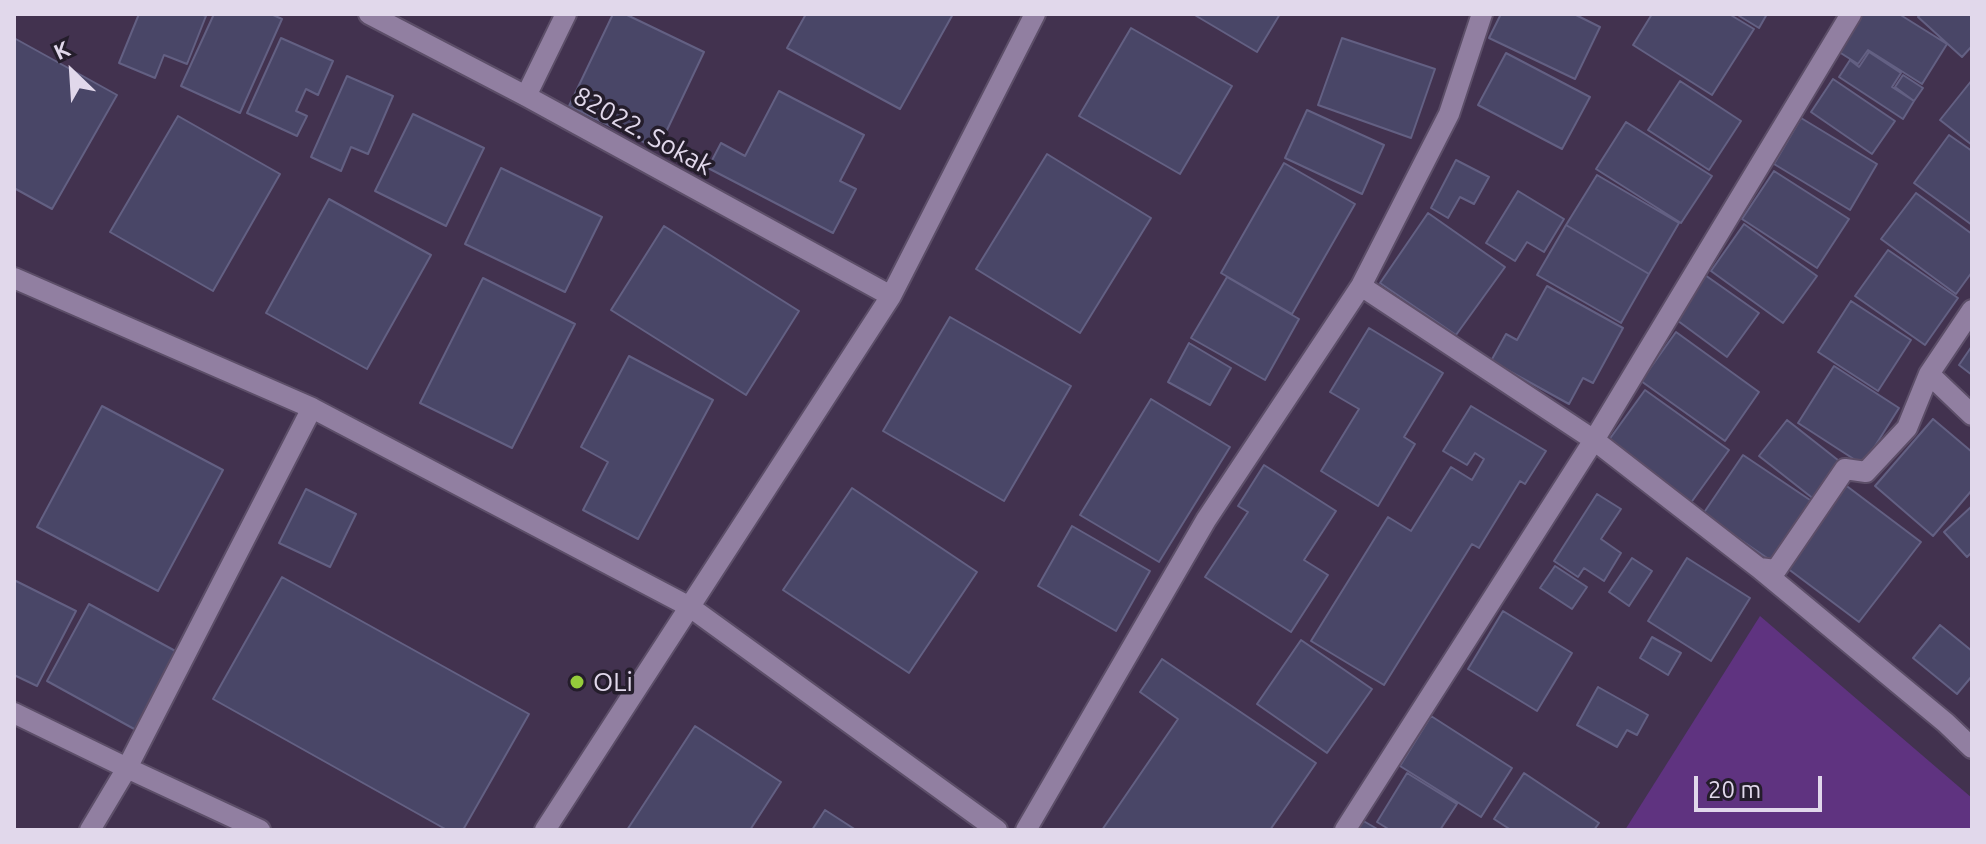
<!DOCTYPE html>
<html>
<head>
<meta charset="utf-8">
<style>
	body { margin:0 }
	#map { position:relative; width:1986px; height:844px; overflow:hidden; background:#42324f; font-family:Ubuntu,sans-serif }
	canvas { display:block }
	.frame { position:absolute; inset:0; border:16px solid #e1d8eb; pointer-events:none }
	.north { position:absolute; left:32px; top:32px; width:80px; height:80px; -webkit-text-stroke:6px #241d2b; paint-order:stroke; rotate:335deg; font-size:22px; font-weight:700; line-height:32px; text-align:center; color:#e1d8eb }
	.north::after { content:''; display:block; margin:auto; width:28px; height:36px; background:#e1d8eb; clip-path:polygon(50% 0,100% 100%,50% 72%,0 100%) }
	.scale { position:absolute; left:1694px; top:776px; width:128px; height:36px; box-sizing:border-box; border:4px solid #e1d8eb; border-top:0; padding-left:10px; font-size:24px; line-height:28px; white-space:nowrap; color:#e1d8eb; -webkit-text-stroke:6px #241d2b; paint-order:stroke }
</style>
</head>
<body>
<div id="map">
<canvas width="1986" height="844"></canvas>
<div class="frame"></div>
<div class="north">K</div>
<div class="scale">20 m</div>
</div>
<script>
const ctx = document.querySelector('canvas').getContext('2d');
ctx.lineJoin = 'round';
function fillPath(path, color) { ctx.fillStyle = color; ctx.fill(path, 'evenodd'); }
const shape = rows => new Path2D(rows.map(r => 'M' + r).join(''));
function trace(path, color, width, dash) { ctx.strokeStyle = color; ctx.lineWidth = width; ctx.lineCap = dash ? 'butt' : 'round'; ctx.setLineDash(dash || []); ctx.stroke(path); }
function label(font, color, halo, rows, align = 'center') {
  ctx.font = font + ' Ubuntu,sans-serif'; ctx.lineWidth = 7; ctx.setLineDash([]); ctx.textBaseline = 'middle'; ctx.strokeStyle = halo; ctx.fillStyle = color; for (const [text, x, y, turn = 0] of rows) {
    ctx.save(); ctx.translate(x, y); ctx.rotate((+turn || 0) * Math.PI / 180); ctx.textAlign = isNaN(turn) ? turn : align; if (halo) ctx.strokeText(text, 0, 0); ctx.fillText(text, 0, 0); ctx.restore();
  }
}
fillPath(shape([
	[1760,616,1972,798,1972,830,1625,830]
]), '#5f3380');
const building = shape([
	[139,14,200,14,206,16,187,64,164,55,155,78,119,63,139,14],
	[214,14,271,14,282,19,240,113,181,86,214,14],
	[613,14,625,14,704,52,658,149,569,106,613,14],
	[806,14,953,14,900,109,787,48,806,14],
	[1193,14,1280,14,1257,52,1193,14],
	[1501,14,1574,14,1600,27,1575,79,1489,38,1501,14],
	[1652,14,1729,14,1754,29,1712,95,1633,45,1652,14],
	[1736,14,1767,14,1759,28,1736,14],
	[1859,14,1899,14,1947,44,1922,84,1868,50,1858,64,1836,50,1859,14],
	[1921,14,1972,14,1972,46,1962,57,1918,17,1921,14],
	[1131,28,1232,86,1180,174,1079,116,1131,28],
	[14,38,117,95,52,209,14,188,14,38],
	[281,38,333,61,318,95,306,89,296,111,307,116,297,136,247,113,281,38],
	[1342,38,1435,69,1411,138,1318,105,1342,38],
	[1869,52,1901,73,1892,87,1914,101,1903,119,1839,77,1850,60,1859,67,1869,52],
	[1506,53,1590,97,1562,149,1478,105,1506,53],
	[1903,75,1923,88,1914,101,1895,87,1903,75],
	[347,76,393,96,368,154,351,147,341,171,311,157,347,76],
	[1833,79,1895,121,1872,154,1811,112,1833,79],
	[1972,80,1972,145,1940,120,1972,80],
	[1680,81,1741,121,1709,170,1648,130,1680,81],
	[779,91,864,135,840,181,856,189,833,233,708,168,721,143,745,156,779,91],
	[1307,110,1384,145,1362,194,1285,158,1307,110],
	[413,114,484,148,446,226,375,191,413,114],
	[178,116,280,174,213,291,110,232,178,116],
	[1801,118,1877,164,1850,210,1774,164,1801,118],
	[1626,122,1712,176,1681,223,1596,169,1626,122],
	[1949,135,1972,151,1972,225,1914,183,1949,135],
	[1047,154,1151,218,1080,333,976,269,1047,154],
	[1456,160,1489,177,1474,204,1460,197,1448,218,1431,208,1456,160],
	[1284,163,1355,204,1292,314,1221,273,1284,163],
	[501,168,602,217,565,292,465,244,501,168],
	[1774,171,1849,219,1817,268,1742,219,1774,171],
	[1597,175,1679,223,1649,274,1566,225,1597,175],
	[1518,191,1564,219,1544,252,1527,242,1515,261,1486,243,1518,191],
	[1916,193,1972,234,1972,272,1956,294,1881,239,1916,193],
	[329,199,431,255,367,369,266,313,329,199],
	[1428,213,1505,267,1456,335,1380,283,1428,213],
	[1744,224,1817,276,1783,323,1711,271,1744,224],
	[1566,225,1649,274,1621,323,1537,275,1566,225],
	[664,226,799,311,746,395,611,310,664,226],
	[1888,250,1958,298,1925,345,1855,296,1888,250],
	[1705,275,1759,313,1727,357,1674,318,1705,275],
	[1227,277,1299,319,1265,380,1191,338,1227,277],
	[483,278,575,324,512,448,420,403,483,278],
	[1547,286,1623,328,1593,383,1583,378,1569,404,1491,361,1506,334,1517,340,1547,286],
	[1851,301,1911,340,1878,391,1818,352,1851,301],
	[950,317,1071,386,1004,501,883,431,950,317],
	[1369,328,1443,373,1404,437,1415,444,1378,506,1321,471,1359,409,1330,392,1369,328],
	[1676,332,1759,392,1725,441,1641,381,1676,332],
	[1189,343,1231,368,1210,405,1168,382,1189,343],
	[1972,346,1972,375,1959,365,1972,346],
	[629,356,713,400,638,539,583,510,608,462,581,447,629,356],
	[1834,366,1899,408,1863,465,1798,423,1834,366],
	[1645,390,1729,450,1690,504,1606,444,1645,390],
	[1151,399,1230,447,1159,562,1080,515,1151,399],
	[102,406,223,470,158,591,37,527,102,406],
	[1471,406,1546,451,1525,484,1520,481,1479,548,1472,544,1384,685,1311,641,1388,517,1411,531,1451,467,1472,480,1484,459,1475,453,1467,465,1443,451,1471,406],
	[1933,419,1972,452,1972,490,1933,536,1875,486,1933,419],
	[1787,420,1843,464,1815,500,1759,456,1787,420],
	[1743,455,1813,502,1773,562,1703,514,1743,455],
	[1264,465,1336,511,1304,560,1328,575,1291,632,1205,577,1248,512,1238,506,1264,465],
	[1844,484,1921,542,1859,622,1783,565,1844,484],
	[852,488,977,572,909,673,783,590,852,488],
	[306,489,356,514,330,567,279,543,306,489],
	[1597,494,1621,509,1601,539,1621,553,1604,581,1584,568,1578,577,1554,561,1597,494],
	[1972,506,1972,552,1967,557,1944,532,1972,506],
	[1072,526,1150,571,1116,631,1038,586,1072,526],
	[1632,558,1652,571,1629,606,1609,592,1632,558],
	[1687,558,1750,598,1711,661,1648,621,1687,558],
	[1555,566,1587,587,1572,609,1540,588,1555,566],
	[282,577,529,714,463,830,447,830,213,699,282,577],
	[14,580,76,611,37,686,14,675,14,580],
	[89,604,179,653,136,730,47,681,89,604],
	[1503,611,1572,653,1537,711,1468,669,1503,611],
	[1940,625,1972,651,1972,676,1957,694,1913,658,1940,625],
	[1652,637,1681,653,1668,675,1640,658,1652,637],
	[1301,640,1372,689,1327,753,1257,704,1301,640],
	[1162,659,1316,763,1270,830,1102,830,1178,719,1140,692,1162,659],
	[1598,687,1648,715,1637,735,1627,730,1617,747,1577,725,1598,687],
	[1431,716,1512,768,1481,817,1400,766,1431,716],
	[695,726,781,782,750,830,627,830,695,726],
	[1407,773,1457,804,1440,830,1390,830,1377,822,1407,773],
	[1524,773,1599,823,1594,830,1511,830,1494,819,1524,773],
	[825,810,856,830,812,830,825,810],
	[1360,819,1379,830,1354,830,1360,819]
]);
fillPath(building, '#494667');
trace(building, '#636083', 2);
const minor = shape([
	[369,14,526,96,891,296],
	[526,96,566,14],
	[14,278,312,408,690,607,997,830],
	[1361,286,1594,440,1759,568,1946,723,1972,748],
	[1929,374,1972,415],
	[1759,568,1776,570,1845,469,1866,472,1907,428,1929,374,1972,310],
	[14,713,127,768,260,830],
	[90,830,127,768,312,408],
	[545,830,891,296,1035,14],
	[1026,830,1206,520,1361,286,1449,114,1482,14],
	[1345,830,1594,440,1851,14]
]);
trace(minor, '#5c4e68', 24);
trace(minor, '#917fa1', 20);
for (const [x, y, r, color] of [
	[577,682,8,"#95cc3b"]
]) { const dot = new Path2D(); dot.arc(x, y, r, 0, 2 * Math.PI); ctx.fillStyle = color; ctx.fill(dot); trace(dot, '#241d2b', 3); }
label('26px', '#e1d8eb', '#241d2b', [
	["82022. Sokak",643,131,29]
]);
label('26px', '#e1d8eb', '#241d2b', [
	["OLi",593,682]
], 'left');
</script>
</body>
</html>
